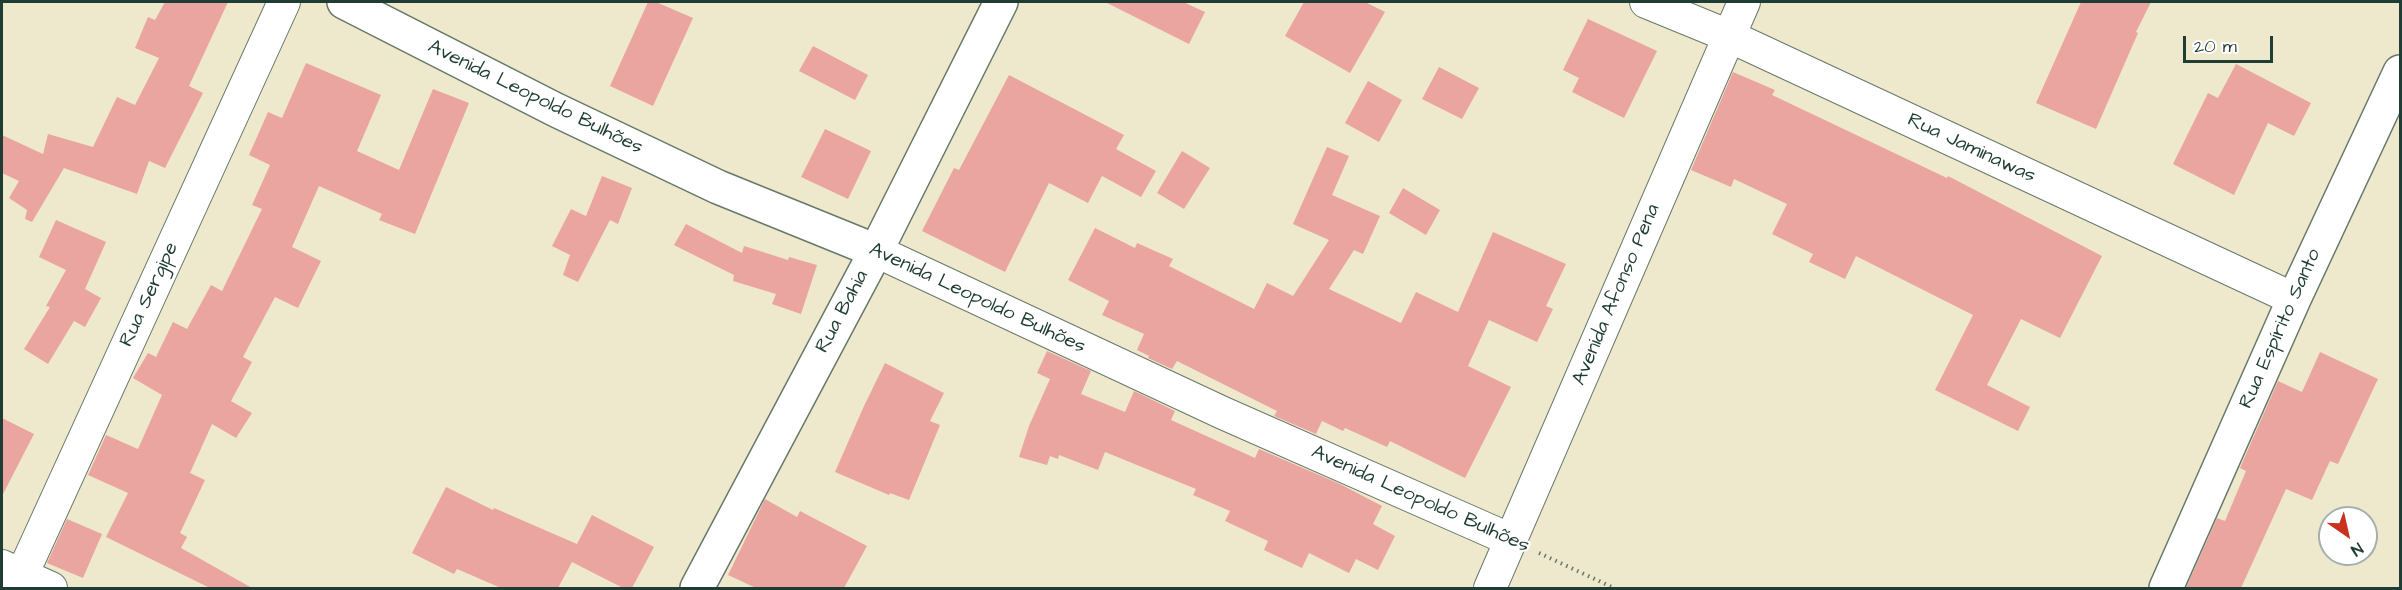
<!DOCTYPE html>
<html>
<head>
<meta charset="utf-8">
<style>
	body { margin:0 }
	#map { position:relative; width:2402px; height:590px; overflow:hidden; background:#eee8cc; font-family:"Architects Daughter",sans-serif }
	canvas { display:block }
	.frame { position:absolute; inset:0; border:3px solid #1f3d34; pointer-events:none }
	.north { position:absolute; left:2318px; top:506px; width:60px; height:60px; box-sizing:border-box; background:#fff; border:2px solid #a5b1ae; border-radius:50%; rotate:146deg; font-size:16px; font-weight:700; line-height:24px; text-align:center; color:#1f3d34 }
	.north::after { content:''; display:block; margin:auto; width:21px; height:27px; background:#c8321e; clip-path:polygon(50% 0,100% 100%,50% 72%,0 100%) }
	.scale { position:absolute; left:2183px; top:36px; width:90px; height:27px; box-sizing:border-box; border:3px solid #1f3d34; border-top:0; padding-left:8px; font-size:18px; line-height:21px; white-space:nowrap; color:#1f3d34; -webkit-text-stroke:4px #fff; paint-order:stroke }
</style>
</head>
<body>
<div id="map">
<canvas width="2402" height="590"></canvas>
<div class="frame"></div>
<div class="north">N</div>
<div class="scale">20 m</div>
</div>
<script>
const ctx = document.querySelector('canvas').getContext('2d');
ctx.lineJoin = 'round';
function fillPath(path, color) { ctx.fillStyle = color; ctx.fill(path, 'evenodd'); }
const shape = rows => new Path2D(rows.map(r => 'M' + r).join(''));
function trace(path, color, width, dash) { ctx.strokeStyle = color; ctx.lineWidth = width; ctx.lineCap = dash ? 'butt' : 'round'; ctx.setLineDash(dash || []); ctx.stroke(path); }
function label(font, color, halo, rows, align = 'center') {
  ctx.font = font + ' "Architects Daughter",sans-serif'; ctx.lineWidth = 4.5; ctx.setLineDash([]); ctx.textBaseline = 'middle'; ctx.strokeStyle = halo; ctx.fillStyle = color; for (const [text, x, y, turn = 0] of rows) {
    ctx.save(); ctx.translate(x, y); ctx.rotate((+turn || 0) * Math.PI / 180); ctx.textAlign = isNaN(turn) ? turn : align; if (halo) ctx.strokeText(text, 0, 0); ctx.fillText(text, 0, 0); ctx.restore();
  }
}
fillPath(shape([
	[165,2,228,2,189,86,203,93,165,168,149,161,137,194,64,168,32,222,25,219,27,210,9,198,19,181,2,173,2,135,43,154,48,134,93,147,117,97,135,105,159,58,135,48,148,17,155,20],
	[648,2,656,2,693,18,653,106,610,86],
	[1105,2,1183,2,1205,12,1189,44],
	[1304,2,1365,2,1385,12,1350,73,1285,36],
	[2081,2,2151,2,2136,32,2138,33,2096,129,2036,103],
	[1588,19,1657,51,1624,118,1572,92,1579,78,1563,70],
	[813,46,868,75,855,100,799,71],
	[306,63,381,95,357,151,399,170,433,89,469,103,415,234,379,220,382,214,319,186,292,247,321,261,298,308,275,297,243,357,252,362,231,401,252,413,236,438,212,424,190,473,205,480,180,533,187,537,181,548,252,588,210,588,106,537,128,493,88,475,106,435,138,449,162,395,133,378,148,353,156,357,173,322,187,329,211,285,222,291,262,209,252,205,270,165,249,155,268,112,282,118],
	[2236,64,2311,103,2294,136,2268,123,2234,195,2173,164,2208,93,2218,98],
	[1439,67,1479,88,1462,119,1422,99],
	[1733,72,1775,90,1772,95,1947,178,1948,176,2102,256,2060,338,2021,319,1987,385,2030,407,2018,431,1935,390,1973,315,1856,256,1845,279,1809,262,1813,254,1772,234,1787,204,1734,179,1731,187,1691,170],
	[1009,75,1124,135,1116,149,1156,171,1141,197,1102,176,1088,203,1049,183,1005,272,922,231,954,168,959,170],
	[1368,81,1402,100,1379,142,1345,123],
	[825,129,871,151,848,199,801,177],
	[1327,147,1349,156,1332,195,1380,216,1363,254,1354,250,1329,289,1401,323,1416,292,1458,312,1493,232,1566,264,1546,306,1553,309,1537,342,1489,320,1468,366,1511,387,1465,478,1390,441,1387,447,1345,428,1343,431,1322,421,1316,434,1274,416,1277,411,1177,361,1172,369,1148,358,1149,356,1137,350,1144,334,1102,315,1109,301,1068,280,1095,228,1135,248,1137,243,1173,259,1169,266,1254,309,1267,283,1293,296,1329,240,1293,224],
	[1182,151,1210,168,1184,209,1157,193],
	[602,176,632,188,618,224,610,220,578,282,563,275,570,255,552,246,571,209,586,216],
	[1403,188,1440,210,1426,235,1389,213],
	[56,220,106,242,85,289,101,298,85,327,74,321,48,364,24,349,50,307,46,306,66,270,39,257],
	[686,224,742,253,744,246,788,260,789,257,817,265,801,314,772,304,776,294,733,281,734,275,674,245],
	[1047,351,1091,371,1081,394,1125,412,1134,391,1175,411,1171,420,1255,458,1259,449,1340,484,1382,506,1373,524,1395,536,1378,570,1356,559,1349,573,1309,553,1302,568,1264,550,1268,541,1225,521,1230,511,1193,495,1196,489,1105,452,1098,470,1059,455,1058,459,1050,456,1047,465,1019,457,1029,426,1050,379,1037,373],
	[2320,352,2378,379,2338,464,2330,461,2312,500,2286,489,2241,588,2186,588,2217,518,2225,521,2246,471,2240,468,2278,381,2302,392],
	[885,363,944,393,930,421,940,425,909,500,890,493,889,495,835,472,864,406],
	[2,418,34,434,2,496],
	[446,487,493,510,494,508,577,544,592,515,654,547,632,588,623,588,572,562,558,588,501,588,457,569,454,574,412,553],
	[765,499,797,517,800,511,867,546,844,588,756,588,728,575],
	[67,519,102,534,83,578,47,563]
]), '#eba5a0');
const minor = shape([
	[1646,2,1729,36,2294,299],
	[876,251,1223,413,1511,540],
	[2,566,51,588],
	[16,588,284,2],
	[1490,588,1744,2]
]);
const tertiary = shape([
	[344,2,556,110,718,187,876,251],
	[697,588,876,251,1001,2],
	[2166,588,2294,299,2400,72]
]);
trace(minor, '#677969', 34);
trace(tertiary, '#677969', 36);
trace(shape([
	[1539,553,1614,588]
]), '#677969', 4, [1.5, 4.5]);
trace(minor, '#fff', 32);
trace(tertiary, '#fff', 33);
label('20px', '#1f3d34', '#fff', [
	["Avenida Leopoldo Bulhões",535,98,26],
	["Rua Jaminawas",1971,149,25],
	["Rua Sergipe",150,295,-65],
	["Avenida Afonso Pena",1617,295,-67],
	["Avenida Leopoldo Bulhões",977,299,25],
	["Rua Bahia",843,312,-62],
	["Rua Espírito Santo",2281,329,-66],
	["Avenida Leopoldo Bulhões",1420,500,24]
]);
</script>
</body>
</html>
